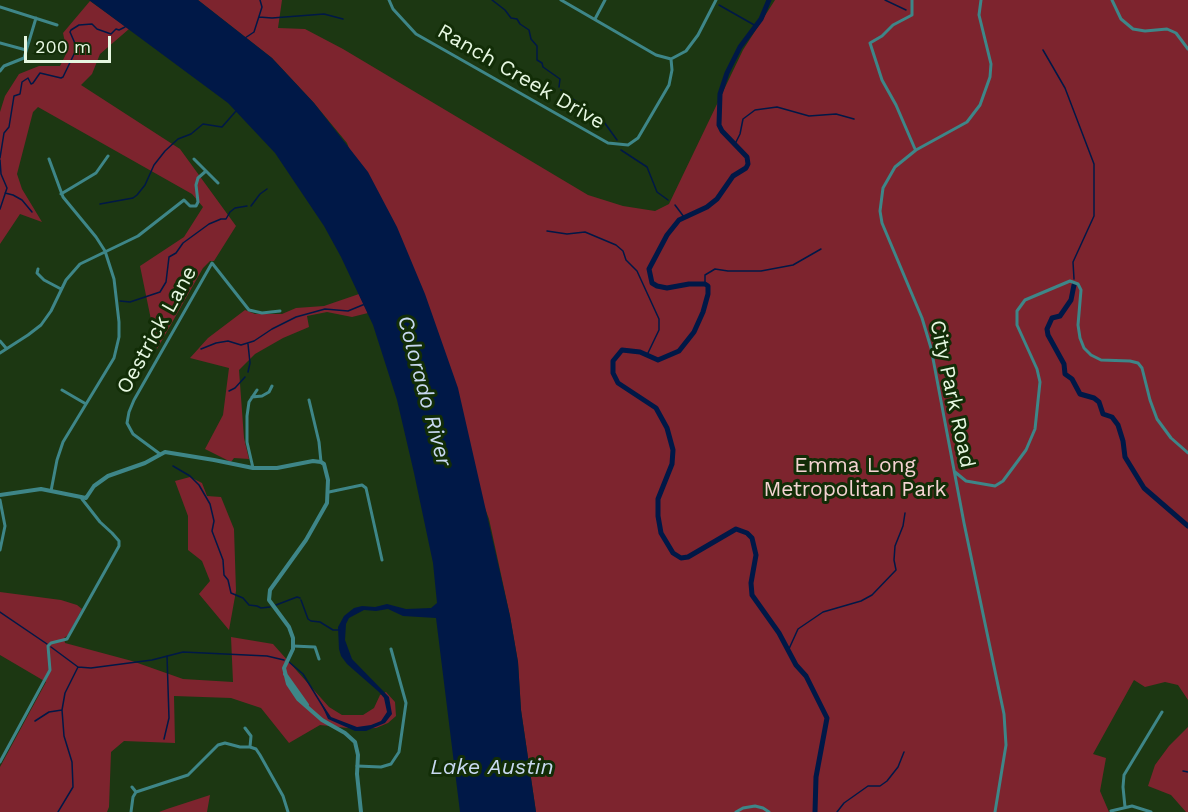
<!DOCTYPE html>
<html>
<head>
<meta charset="utf-8">
<style>
	body { margin:0 }
	#map { position:relative; width:1188px; height:812px; overflow:hidden; background:#1c3712; font-family:"Work Sans",sans-serif }
	canvas { display:block }
	.scale { position:absolute; left:24px; top:36px; width:87px; height:27px; box-sizing:border-box; border:3px solid #e6f7e1; border-top:0; padding-left:8px; font-size:18px; line-height:21px; white-space:nowrap; color:#e6f7e1; -webkit-text-stroke:4px #122d07; paint-order:stroke }
</style>
</head>
<body>
<div id="map">
<canvas width="1188" height="812"></canvas>
<div class="scale">200 m</div>
</div>
<script>
const ctx = document.querySelector('canvas').getContext('2d');
ctx.lineJoin = 'round';
function fillPath(path, color) { ctx.fillStyle = color; ctx.fill(path, 'evenodd'); }
const shape = rows => new Path2D(rows.map(r => 'M' + r).join(''));
function trace(path, color, width, dash) { ctx.strokeStyle = color; ctx.lineWidth = width; ctx.lineCap = dash ? 'butt' : 'round'; ctx.setLineDash(dash || []); ctx.stroke(path); }
function label(font, color, halo, rows, align = 'center') {
  ctx.font = font + ' "Work Sans",sans-serif'; ctx.lineWidth = 6; ctx.setLineDash([]); ctx.textBaseline = 'middle'; ctx.strokeStyle = halo; ctx.fillStyle = color; for (const [text, x, y, turn = 0] of rows) {
    ctx.save(); ctx.translate(x, y); ctx.rotate((+turn || 0) * Math.PI / 180); ctx.textAlign = isNaN(turn) ? turn : align; if (halo) ctx.strokeText(text, 0, 0); ctx.fillText(text, 0, 0); ctx.restore();
  }
}
fillPath(shape([
	[198,0,282,0,278,28,305,29,343,49,588,195,623,206,655,211,669,204,743,50,775,0,1188,0,1188,700,1178,685,1165,682,1145,687,1134,680,1093,754,1106,758,1100,791,1109,812,536,812,521,710,518,662,510,616,489,519,347,143,314,103,272,58],
	[90,1,129,29,100,54,92,74,81,85,180,149,236,226,214,261,210,261,203,268,157,349,140,266,184,237,203,207,192,194,38,107,33,112,17,174,22,189,42,222,20,214,0,244,0,112,5,96,19,74,39,66,60,66,67,52,63,33],
	[359,294,368,313,352,317,327,312,307,316,309,327,283,338,255,354,239,370,244,438,249,459,234,458,231,462,205,449,223,415,229,368,190,358,208,338,245,310,255,314,282,314,296,308,324,306],
	[190,477,202,483,207,496,221,497,234,529,236,591,229,630,199,594,210,581,202,561,188,550,188,516,175,481],
	[0,592,61,600,77,605,82,609,68,635,64,638,65,643,132,661,183,679,233,682,231,637,273,644,329,707,342,715,363,715,374,708,380,695,386,692,395,702,396,716,388,723,376,728,357,729,320,725,289,743,261,708,231,698,174,696,175,743,124,741,111,752,109,807,107,812,0,812,0,767,46,682,0,655],
	[1188,727,1188,812,1186,812,1171,795,1148,786,1155,765,1169,746],
	[210,795,207,812,159,812,167,809]
]), '#7d242e');
fillPath(shape([
	[89,0,198,0,272,58,314,103,368,172,397,227,425,294,458,388,510,616,518,662,521,710,536,812,460,812,436,618,403,616,388,609,376,611,364,610,349,618,346,624,345,640,352,659,389,697,392,714,385,723,366,731,355,731,328,719,320,701,331,717,357,727,371,725,381,721,387,712,384,698,379,692,347,664,341,656,339,649,338,627,344,616,354,608,362,606,375,607,387,604,406,609,431,608,437,603,433,563,414,473,397,400,373,325,341,257,324,226,275,153,228,103]
]), '#001847');
trace(shape([
	[492,0,505,10,511,18,517,19,520,24,529,30,531,39,537,46,537,60,542,63,543,67,560,79,559,87],
	[885,0,906,10],
	[719,5,756,26],
	[259,17,272,18,324,14,343,19],
	[245,38,254,32,262,7,260,0],
	[1043,50,1065,88,1094,164,1094,216,1073,262,1074,279],
	[561,90,584,107],
	[588,110,604,122,617,140],
	[735,144,740,134,743,119,755,110,777,107,809,116,836,114,854,119],
	[621,150,647,167,657,192,668,200],
	[0,158,4,133,9,127,14,96,20,94,22,82,28,78,31,84,33,83,40,73,61,78,63,77,77,48,70,32,71,30,79,25,92,24,97,29,111,34,116,29,119,30,125,27],
	[0,160,1,174,7,188,0,209],
	[5,193,13,195,22,200,32,212],
	[100,204,133,198,137,195,145,185,154,165,165,151,178,139,191,134,203,124,222,127,236,111],
	[675,205,684,217],
	[251,206,260,194,267,189],
	[547,231,567,234,585,232,616,245,623,251,626,260,637,271,659,319,659,330,647,355],
	[705,284,705,275,715,269,728,271,761,271,793,265,821,249],
	[120,301,130,302,160,292,166,282,169,257,176,253,183,243,209,224,221,219,226,219,230,212,235,208,247,206],
	[201,349,216,343,228,341,241,345,254,341,272,329,296,317,325,309,348,311,365,304],
	[248,372,250,363,248,344],
	[229,391,235,388,245,377],
	[173,466,190,476,199,485,210,504,214,521,212,531,223,560,224,575,228,580,231,593,243,598,249,605,257,606,261,608,270,607],
	[301,600,308,619,311,621,320,622,333,630,340,630],
	[276,605,297,597,300,598],
	[0,612,47,644],
	[51,647,78,667,91,668,152,660,183,652,267,656,284,660],
	[788,651,798,629,823,612,861,601,872,595,896,570,894,560,895,546,903,526,905,513],
	[289,662,303,674,325,710],
	[35,721,49,712,62,710],
	[164,739,169,718,167,656],
	[1183,771,1188,772],
	[58,812,73,787,72,762,64,736,62,710,65,693,78,667],
	[837,812,844,803,868,786,880,786,887,781,898,767,904,752]
]), '#001847', 1.5);
trace(shape([
	[769,0,761,19,740,47,727,73,720,94,719,125,722,131,747,157,748,164,746,168,733,176,717,199,707,207,679,220,667,235,649,269,652,283,657,286,667,288,689,284,705,284,708,286,708,294,703,312,694,332,679,351,658,360,640,352,622,350,613,361,613,373,618,383,656,408,667,428,673,450,672,464,658,499,658,516,661,533,673,553,681,558,688,557,736,529,747,533,752,538,756,555,751,583,752,595,779,633,796,665,806,676,827,718,816,777,815,812],
	[1074,285,1071,300,1060,316,1052,318,1047,329,1048,335,1064,364,1065,374,1072,379,1080,394,1094,398,1099,402,1103,414,1112,417,1118,425,1123,441,1125,457,1144,488,1188,526]
]), '#001847', 5);
trace(shape([
	[389,0,393,9,416,34,608,143,628,145,638,138,669,85,672,70,671,59],
	[561,0,656,55,671,59,686,51,698,35,716,0],
	[912,0,912,15,893,25,882,36,870,43,882,80,896,105,915,149],
	[981,0,979,15,991,64,990,77,980,105,967,122,916,150,895,167,883,188,880,211,882,223,922,318,931,348,964,523,1004,714,1006,745,995,812],
	[1112,0,1121,19,1133,29,1145,31,1167,29,1176,33,1188,49],
	[0,7,57,25],
	[595,19,605,0],
	[0,43,26,50],
	[0,71,4,66,24,58,36,18],
	[49,159,63,197,96,237,105,251,114,279,119,322,119,337,114,358,63,442,57,460,51,491],
	[194,159,206,171],
	[61,194,96,173,108,156],
	[38,269,37,273,44,280,61,289],
	[0,341,6,348],
	[0,353,28,335,41,325,51,311,66,280,80,264,138,236,184,200,190,206,196,206,198,202,196,185,198,178,206,171,218,183],
	[62,390,86,404],
	[252,397,262,396,269,392,272,386],
	[309,400,319,442,321,462],
	[160,454,133,434,127,423,129,412,134,400,212,263,249,310,262,313,280,311],
	[253,468,247,442,247,416,249,402,257,390],
	[955,472,966,481,995,486,1003,481,1026,450,1035,429,1040,382,1037,369,1017,325,1017,311,1025,300,1070,281,1078,284,1081,290,1078,325,1080,338,1084,348,1091,355,1101,360,1130,361,1138,363,1142,368,1150,400,1157,419,1171,438,1188,453],
	[329,492,362,485,366,488,382,560],
	[0,500,5,526,0,550],
	[293,646,315,647,319,659],
	[245,728,251,736,250,747,256,749,260,755,283,796,288,812],
	[0,762,50,670,48,646,51,643,67,639,119,546,119,541,112,533,100,522,82,499],
	[357,766,381,767,391,764,399,752,406,703,391,649],
	[132,787,136,792],
	[1125,807,1123,787,1124,775,1162,712],
	[1111,811,1132,806,1151,812],
	[131,812,133,797,136,792,188,775,218,745,225,743,240,747,250,747],
	[736,812,743,808,755,806,763,808,769,812]
]), '#3e8688', 3);
trace(shape([
	[0,495,41,489,86,498,94,486,108,476,145,463,165,452,214,460,253,468,277,468,313,461,321,462,324,464,328,480,327,503,306,540,270,590,269,600,289,627,293,638,293,649,284,668,288,684,298,699,322,720,345,733,355,742,358,755,357,774,361,812],
	[285,674,307,705]
]), '#3e8688', 4);
label('21px', '#e6f7e1', '#122d07', [
	["Ranch Creek Drive",521,77,30],
	["Oestrick Lane",157,330,-61],
	["City Park Road",952,394,78]
]);
label('21px', '#f4d3d2', '#122d07', [
	["Emma Long",855,466],
	["Metropolitan Park",855,490]
]);
label('italic 22px', '#c8d8f0', '#122d07', [
	["Colorado River",424,391,75],
	["Lake Austin",492,768]
]);
</script>
</body>
</html>
